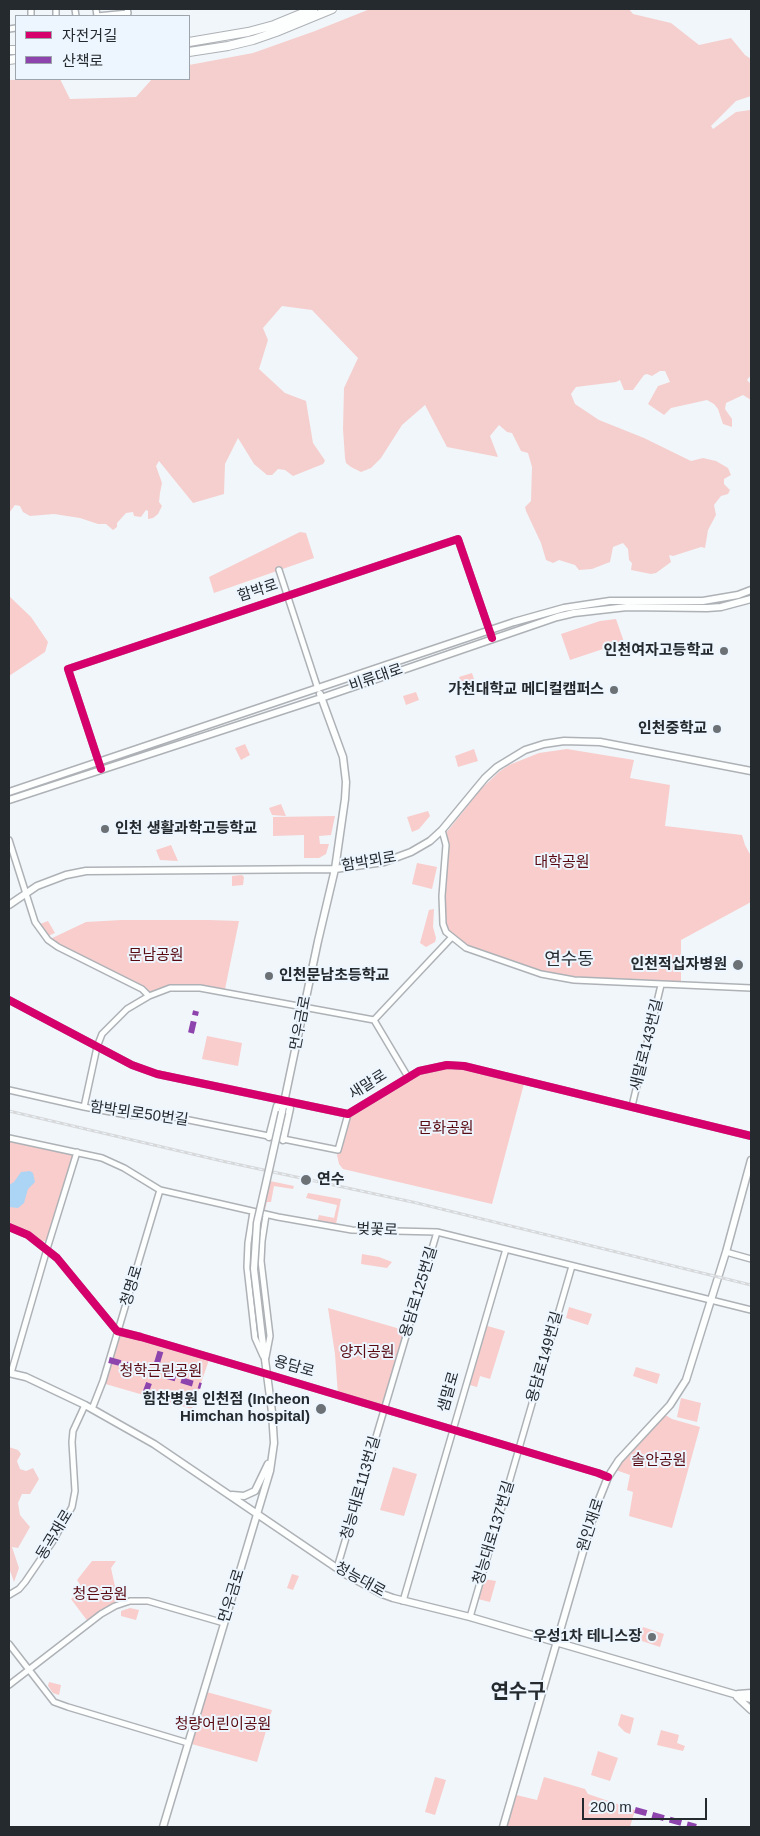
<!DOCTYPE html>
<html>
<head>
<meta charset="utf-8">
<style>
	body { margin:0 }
	#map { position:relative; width:760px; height:1836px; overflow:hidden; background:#f1f6fa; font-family:Arial,"Noto Sans KR",sans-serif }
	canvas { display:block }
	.frame { position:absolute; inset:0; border:10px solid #252a2f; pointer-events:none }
	.legend { position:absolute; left:15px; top:15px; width:175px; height:65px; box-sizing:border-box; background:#edf6fe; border:1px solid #9da4ab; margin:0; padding:6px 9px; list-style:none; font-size:15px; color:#252a2f }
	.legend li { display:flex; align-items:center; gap:10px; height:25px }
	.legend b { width:25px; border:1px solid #9da4ab }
	.scale { position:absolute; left:582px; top:1798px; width:125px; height:22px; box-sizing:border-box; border:2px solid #252a2f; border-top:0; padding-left:6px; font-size:15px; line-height:18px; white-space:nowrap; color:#252a2f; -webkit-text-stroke:4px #edf6fe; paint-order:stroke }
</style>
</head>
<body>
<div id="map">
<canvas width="760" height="1836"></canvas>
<div class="frame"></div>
<ul class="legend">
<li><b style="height:6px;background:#d6006c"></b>자전거길</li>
<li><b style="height:6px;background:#8e44ad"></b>산책로</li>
</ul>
<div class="scale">200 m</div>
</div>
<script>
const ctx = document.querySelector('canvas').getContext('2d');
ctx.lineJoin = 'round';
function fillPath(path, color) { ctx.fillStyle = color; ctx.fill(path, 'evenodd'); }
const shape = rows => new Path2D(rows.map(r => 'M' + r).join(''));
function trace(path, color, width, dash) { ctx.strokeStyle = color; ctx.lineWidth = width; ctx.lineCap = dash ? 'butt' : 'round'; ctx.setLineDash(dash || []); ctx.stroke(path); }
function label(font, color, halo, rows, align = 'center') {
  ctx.font = font + ' Arial,"Noto Sans KR",sans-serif'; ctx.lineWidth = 4; ctx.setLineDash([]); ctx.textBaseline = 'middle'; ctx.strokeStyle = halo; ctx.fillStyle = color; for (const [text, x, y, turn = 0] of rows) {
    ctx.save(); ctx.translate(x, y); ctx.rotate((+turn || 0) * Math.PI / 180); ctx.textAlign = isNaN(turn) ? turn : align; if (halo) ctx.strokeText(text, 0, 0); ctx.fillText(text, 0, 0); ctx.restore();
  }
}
fillPath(shape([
	[300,532,306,533,314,558,214,593,209,577],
	[9,596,31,617,48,642,45,652,9,676],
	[616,619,624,642,570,660,561,634,600,621],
	[472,673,475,682,462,686,459,677],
	[416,692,419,700,406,705,403,696],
	[245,744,250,755,241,760,235,748],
	[474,749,478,761,458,767,455,756],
	[567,749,634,760,630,778,670,785,665,826,742,835,745,845,751,856,751,902,681,940,681,982,574,977,543,971,468,946,448,931,445,923,444,907,449,843,446,833,481,789,500,771,509,765,539,753],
	[281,804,286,816,272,815,269,808],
	[428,811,430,816,419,829,412,832,407,817],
	[335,816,331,835,319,836,320,844,329,844,326,854,319,858,304,858,304,835,273,836,273,817],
	[171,845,178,861,160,860,156,850],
	[417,863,437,867,432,889,412,884],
	[242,875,244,877,243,885,232,886,232,876],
	[434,909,433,927,436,938,435,942,426,947,420,943,429,910],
	[121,920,209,920,239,921,225,989,170,988,149,996,48,940,86,922],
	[48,921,55,933,48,936,40,924],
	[207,1036,242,1043,238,1066,202,1059],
	[464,1066,525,1080,492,1204,343,1169,339,1164,337,1155,348,1114,408,1077,431,1068],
	[9,1138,77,1152,50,1239,40,1243,9,1228],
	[270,1181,294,1186,293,1189,274,1186,271,1202,267,1202,265,1210,263,1209],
	[308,1193,341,1199,336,1224,317,1222,319,1215,334,1218,337,1205,306,1198],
	[362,1254,379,1257,392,1262,387,1268,361,1264],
	[569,1307,592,1314,588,1325,566,1318],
	[328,1308,407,1331,384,1409,338,1395,335,1354],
	[484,1325,505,1331,490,1379,480,1376,477,1387,466,1384],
	[117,1331,210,1357,192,1409,102,1383],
	[636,1367,660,1374,657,1384,633,1376],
	[681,1398,701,1403,697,1422,677,1417],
	[662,1413,672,1419,700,1427,672,1528,629,1516,633,1492,627,1490,630,1475,613,1469],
	[393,1467,417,1474,404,1516,380,1510],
	[92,1561,116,1561,111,1568,119,1605,89,1623,71,1599,83,1589,77,1580],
	[292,1574,299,1576,293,1590,287,1588],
	[484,1579,496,1581,490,1602,478,1599],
	[130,1608,139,1610,136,1620,121,1616,121,1611],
	[643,1627,664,1634,660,1647,639,1640],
	[49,1682,61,1685,59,1695,53,1693,48,1686],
	[203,1691,272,1710,257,1762,188,1743],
	[621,1714,634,1718,630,1734,625,1732,618,1725],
	[661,1730,679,1735,677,1743,685,1746,683,1751,657,1745],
	[598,1751,618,1758,610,1781,591,1775],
	[435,1777,446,1780,435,1815,425,1812],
	[544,1777,585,1789,588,1794,635,1810,630,1827,503,1827,512,1794,537,1800]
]), '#f8cdcc');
fillPath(shape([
	[370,9,629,9,633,14,671,23,699,45,731,38,745,55,751,59,751,96,736,101,711,126,713,129,736,112,750,110,751,375,747,380,750,383,751,389,751,400,743,395,726,403,725,409,732,419,732,427,723,424,718,409,714,404,707,400,671,408,664,415,648,404,658,386,670,382,665,371,660,371,652,376,647,374,644,375,633,390,624,390,620,380,616,382,576,387,571,394,575,404,599,420,644,438,691,461,703,458,716,461,728,468,731,475,724,479,724,484,730,490,728,494,721,496,714,505,716,515,708,530,705,548,701,547,673,556,669,555,671,562,656,573,651,574,631,570,632,563,629,560,628,549,623,543,613,547,610,562,592,569,579,570,575,565,559,560,553,563,546,560,541,543,526,511,525,507,531,501,532,467,528,453,521,451,512,433,507,432,499,425,490,436,498,457,447,447,425,405,402,425,381,458,371,468,361,472,351,467,346,463,345,458,343,429,344,388,358,358,312,310,282,306,263,328,268,340,259,369,285,393,306,401,313,443,324,459,325,461,323,464,293,476,285,470,278,469,272,475,267,475,254,464,238,438,225,464,224,494,193,503,159,461,156,466,162,483,160,493,159,502,162,506,158,514,153,518,148,519,148,511,146,510,141,517,134,516,133,512,126,513,117,523,117,527,113,530,106,524,98,524,80,518,54,514,30,516,23,512,20,506,15,505,9,513,9,80,60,79,70,99,136,97,152,79,189,79,189,65,253,53,315,31],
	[9,1447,18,1450,21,1454,17,1461,20,1469,26,1471,33,1468,39,1479,30,1494,22,1494,18,1503,20,1515,30,1527,18,1548,12,1547,19,1568,14,1582,9,1568]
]), '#f5cfce');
fillPath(shape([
	[30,1171,33,1173,35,1182,28,1189,24,1203,18,1208,9,1207,9,1185,14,1182,21,1172]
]), '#acd4f5');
const minor = shape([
	[31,9,31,16],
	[56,9,56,16],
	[75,9,76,16],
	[96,9,97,16],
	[97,16,128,13,127,9],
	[9,29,16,28],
	[279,570,318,689],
	[101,769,68,669,458,539,492,638],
	[442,830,446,845,442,896,443,924,446,932,466,948,541,974,574,980,751,988],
	[9,840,35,922,48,940,58,947,142,989,149,996],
	[9,1000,132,1065,157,1074,348,1114,419,1071,447,1065,464,1066,751,1136],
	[374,1020,408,1077],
	[9,1090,84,1107,127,1115,174,1117,338,1150,348,1114],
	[632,1106,661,985],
	[84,1107,97,1047,102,1034,127,1009,149,996,170,988,200,988,374,1020,452,937],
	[9,1138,102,1158,124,1168,160,1190,278,1217,352,1230,437,1232,751,1310],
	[253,1212,248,1243,247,1267,255,1338,263,1356],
	[9,1227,28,1235,57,1258,117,1331,141,1337,267,1374,598,1473,608,1477],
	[726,1252,751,1259],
	[266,1357,270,1336,261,1261,262,1241,266,1215],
	[11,1373,47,1249,77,1152],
	[92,1409,103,1381,160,1190],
	[337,1568,437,1232],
	[9,1595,19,1589,25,1582,53,1541,72,1507,75,1491,72,1442,73,1431,85,1405],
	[403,1601,506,1249],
	[470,1617,572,1266],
	[9,1644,54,1702,68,1707,188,1743],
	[9,1685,101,1614,115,1606,130,1601,148,1601,224,1623]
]);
const major = shape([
	[9,792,514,622,564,608,610,601,703,601,738,595,751,590],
	[9,800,321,698,557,617,574,613,627,607,707,608,721,607,751,599],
	[9,905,37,886,66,875,86,871,335,869,384,862,411,852,430,841,442,830,485,778,497,767,525,750,544,744,564,741,600,742,751,771],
	[282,1112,318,941,335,869,345,799,346,782,343,757,320,694],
	[269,1137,277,1106,285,1101,290,1108,283,1140],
	[9,1373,26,1377,85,1405,154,1444,347,1575,382,1594,393,1598,470,1617,751,1699],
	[232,1495,244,1496,255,1491,268,1464],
	[738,1694,751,1693],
	[737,1697,751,1710],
	[163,1827,270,1471,274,1443,272,1412,262,1337],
	[503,1827,596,1507,608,1477,619,1460,670,1405,686,1380,726,1252,751,1160]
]);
const highway = shape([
	[189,42,248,32,274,25,313,9],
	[9,50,16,50],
	[189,52,228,46,253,40,276,32,332,9],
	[9,60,16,59]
]);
trace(minor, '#aeb2b6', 8);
trace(major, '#aeb2b6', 9);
trace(highway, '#aeb2b6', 10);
trace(minor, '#fdfefe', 5);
trace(major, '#fdfefe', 6);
trace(highway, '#fdfefe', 8);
const rail = shape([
	[9,1111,222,1161,417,1203,751,1285]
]);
trace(rail, '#d7d8da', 3);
trace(rail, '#edf6fe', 1, [4]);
const majorBridge = shape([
	[262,1337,254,1269,257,1223,282,1112]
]);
trace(majorBridge, '#aeb2b6', 9, []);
trace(majorBridge, '#fdfefe', 6);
trace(shape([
	[191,1033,196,1011],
	[109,1360,143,1369],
	[157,1363,163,1343],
	[164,1375,201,1386],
	[145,1394,149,1383],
	[635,1810,696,1827]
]), '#8e44ad', 6, [12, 6]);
trace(shape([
	[101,769,68,669,458,539,492,638],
	[9,1000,132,1065,157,1074,348,1114,419,1071,447,1065,464,1066,751,1136],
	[9,1227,28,1235,57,1258,117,1331,141,1337,267,1374,598,1473,608,1477]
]), '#d6006c', 8);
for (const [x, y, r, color] of [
	[724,651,5,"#6c7176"],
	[614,690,5,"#6c7176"],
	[717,729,5,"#6c7176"],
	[105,829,5,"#6c7176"],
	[738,965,6,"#6c7176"],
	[269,976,5,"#6c7176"],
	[306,1180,6,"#6c7176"],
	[321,1409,6,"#6c7176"],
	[652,1637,5,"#6c7176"]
]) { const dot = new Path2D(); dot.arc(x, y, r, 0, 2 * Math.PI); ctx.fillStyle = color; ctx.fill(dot); trace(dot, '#edf6fe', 2); }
label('15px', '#252a2f', '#edf6fe', [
	["함박로",258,591,-18],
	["비류대로",376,678,-19],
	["함박뫼로",369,862,-10],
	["먼우금로",301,1023,-79],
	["새말로143번길",647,1045,-76],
	["새말로",368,1085,-32],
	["함박뫼로50번길",139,1114,8],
	["벚꽃로",377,1230,2],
	["청명로",132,1286,-73],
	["용담로125번길",419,1292,-73],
	["용담로149번길",545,1357,-74],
	["용담로",294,1367,16],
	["샘말로",449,1392,-74],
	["청능대로113번길",361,1488,-74],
	["원인재로",591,1525,-72],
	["청능대로137번길",494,1533,-73],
	["동곡재로",55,1535,-59],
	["청능대로",360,1580,29],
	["먼우금로",232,1596,-73]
]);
label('bold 15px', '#252a2f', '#edf6fe', [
	["인천여자고등학교",714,651],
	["가천대학교 메디컬캠퍼스",604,690],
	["인천중학교",707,729],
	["인천 생활과학고등학교",115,829,"left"],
	["인천적십자병원",727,965],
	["인천문남초등학교",279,976,"left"],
	["연수",317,1180,"left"],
	["힘찬병원 인천점 (Incheon",310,1400],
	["Himchan hospital)",310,1417],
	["우성1차 테니스장",642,1637]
], 'right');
label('15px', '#590911', '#edf6fe', [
	["대학공원",562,863],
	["문남공원",156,956],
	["문화공원",446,1129],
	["양지공원",367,1353],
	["청학근린공원",161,1372],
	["솔안공원",659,1461],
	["청은공원",100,1595],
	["청량어린이공원",223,1725]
]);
label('18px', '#252a2f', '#edf6fe', [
	["연수동",569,960]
]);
label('bold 20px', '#252a2f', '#edf6fe', [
	["연수구",518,1692]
]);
</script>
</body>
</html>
